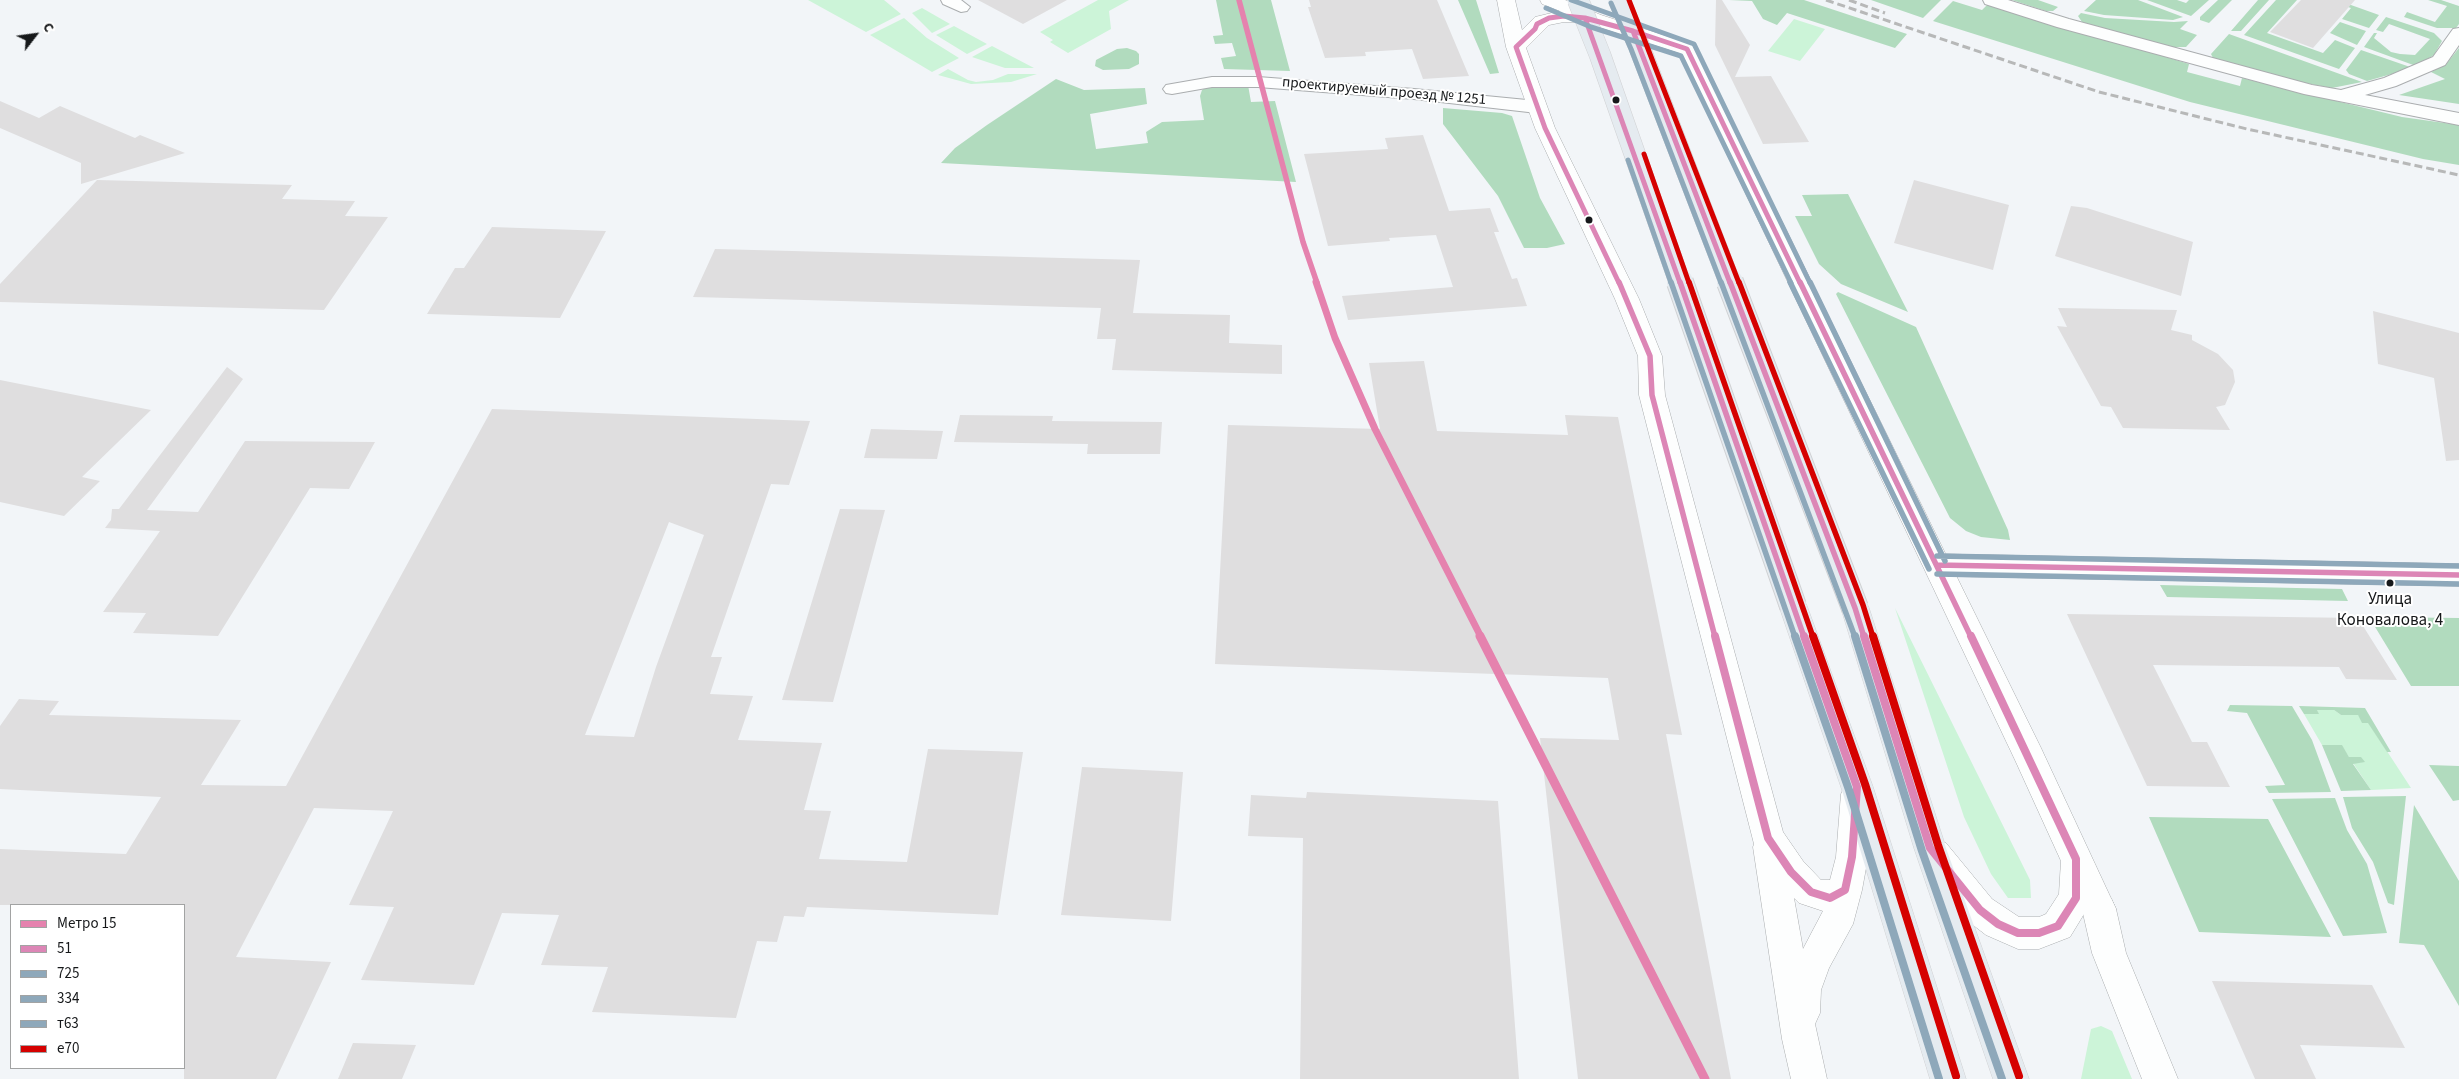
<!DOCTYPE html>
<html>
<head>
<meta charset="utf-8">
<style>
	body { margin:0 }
	#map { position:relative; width:2459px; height:1079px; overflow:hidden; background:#f2f5f8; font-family:"Source Sans 3",sans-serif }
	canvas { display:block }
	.legend { position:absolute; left:10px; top:904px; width:175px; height:165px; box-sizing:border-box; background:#fff; border:1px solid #a2a3a3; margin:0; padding:6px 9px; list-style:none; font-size:15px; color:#16181a }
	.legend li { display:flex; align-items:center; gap:10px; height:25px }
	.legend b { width:25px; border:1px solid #a2a3a3 }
	.north { position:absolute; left:10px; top:10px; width:50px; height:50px; -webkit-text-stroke:4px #fff; paint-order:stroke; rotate:60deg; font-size:14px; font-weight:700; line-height:20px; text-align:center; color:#16181a }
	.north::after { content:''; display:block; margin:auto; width:18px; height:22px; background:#16181a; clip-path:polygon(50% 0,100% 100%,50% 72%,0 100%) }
</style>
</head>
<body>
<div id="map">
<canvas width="2459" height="1079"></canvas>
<ul class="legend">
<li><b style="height:6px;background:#e582ae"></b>Метро 15</li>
<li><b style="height:6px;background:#dc86b6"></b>51</li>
<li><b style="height:6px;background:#8ea8ba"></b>725</li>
<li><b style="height:6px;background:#8ea8ba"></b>334</li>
<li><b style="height:6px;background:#8ea8ba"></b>т63</li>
<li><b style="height:6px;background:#d50100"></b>е70</li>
</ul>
<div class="north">С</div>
</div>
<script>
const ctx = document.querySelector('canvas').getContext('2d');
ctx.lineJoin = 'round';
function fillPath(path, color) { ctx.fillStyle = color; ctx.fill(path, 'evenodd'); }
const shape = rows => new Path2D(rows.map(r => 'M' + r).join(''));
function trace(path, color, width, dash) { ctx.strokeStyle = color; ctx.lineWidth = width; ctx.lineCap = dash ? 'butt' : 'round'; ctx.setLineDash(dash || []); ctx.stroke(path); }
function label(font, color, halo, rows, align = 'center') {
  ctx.font = font + ' "Source Sans 3",sans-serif'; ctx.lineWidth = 4; ctx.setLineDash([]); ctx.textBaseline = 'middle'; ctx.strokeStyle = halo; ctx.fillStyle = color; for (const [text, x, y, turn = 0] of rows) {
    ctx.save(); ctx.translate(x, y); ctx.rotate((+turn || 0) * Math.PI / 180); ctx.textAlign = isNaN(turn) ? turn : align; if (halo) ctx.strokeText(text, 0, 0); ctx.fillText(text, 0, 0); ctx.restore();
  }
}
fillPath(shape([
	[808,0,884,0,901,14,866,32],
	[1098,0,1129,0,1109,11,1111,29,1068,53,1050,42,1053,40,1040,32],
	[922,8,950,24,932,33,912,13],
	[904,18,927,38,959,58,932,72,870,35],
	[1794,19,1825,29,1800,61,1768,51],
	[954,26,987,44,967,54,936,35],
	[992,46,1034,68,1005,68,972,57],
	[948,69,968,80,976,82,993,80,1008,74,1037,74,1011,82,971,84,938,75],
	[1895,608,2030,880,2031,898,2008,898,1991,874,1964,817],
	[2317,710,2334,710,2341,715,2358,715,2368,722,2411,788,2371,790,2341,745,2322,745,2304,714,2318,714],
	[2101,1026,2112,1031,2132,1079,2081,1079,2091,1029]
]), '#ccf4d8');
fillPath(shape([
	[1216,0,1271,0,1290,71,1224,69,1221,58,1236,56,1232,43,1215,44,1213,36,1223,35],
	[1458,0,1476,0,1499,73,1490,74],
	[1729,0,1804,0,1907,34,1895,48,1787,13,1777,25,1763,19,1752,1],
	[1871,0,1941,0,1923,18],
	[2012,0,2038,0,2058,7,2053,11,2046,11],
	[2096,0,2138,0,2183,17,2173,20,2104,15,2084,11],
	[2147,0,2177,0,2186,3,2189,0,2209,0,2191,16],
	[2218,0,2232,0,2209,23,2200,20,2200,17],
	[2258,0,2269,0,2241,31,2231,31],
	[2276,0,2297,0,2267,33,2323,53,2335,40,2355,48,2339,69,2244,35],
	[2327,0,2337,0,2379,15,2369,28,2342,19,2351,8],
	[2428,0,2441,0,2459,6,2459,24,2456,28,2437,28,2404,17,2407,12,2435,22,2447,6],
	[1953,1,1982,10,1989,3,2189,64,2187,72,2240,86,2242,78,2402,117,2459,125,2459,165,2423,159,2190,102,1933,21],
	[2081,13,2105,18,2174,22,2188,21,2180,29,2197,35,2186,47,2165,47,2082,22,2078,16],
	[2386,17,2434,33,2442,41,2434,55,2416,66,2364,47,2374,33,2377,33,2374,38,2391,52,2400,54,2415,55,2430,39,2389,24,2383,32,2376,30],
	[2340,22,2366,31,2357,45,2330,33],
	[2229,34,2362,82,2332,88,2294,81,2213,58,2211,54],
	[2459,48,2459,104,2399,95,2445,79,2431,72,2447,63],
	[1117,49,1127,48,1136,51,1139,54,1139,64,1129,69,1103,70,1095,66,1096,60],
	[2361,50,2413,68,2367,81,2349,74,2346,70],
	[1056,79,1084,90,1145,88,1147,104,1090,114,1096,149,1148,143,1146,132,1162,122,1204,120,1200,96,1202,90,1208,86,1248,85,1251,102,1275,101,1296,182,941,163,955,148,987,125],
	[1443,108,1502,113,1512,116,1540,198,1565,244,1547,248,1524,248,1498,196,1443,124],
	[1848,194,1908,312,1841,284,1819,264,1795,216,1812,216,1802,195],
	[1838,292,1916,327,2008,530,2010,540,1981,537,1966,531,1950,518,1836,294],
	[2160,585,2342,589,2348,601,2167,597],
	[2369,617,2459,618,2459,686,2411,686],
	[2230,705,2292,706,2312,740,2331,792,2269,793,2265,786,2285,785,2247,713,2227,711],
	[2299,706,2365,708,2391,752,2387,752,2368,723,2362,723,2358,715,2341,715,2334,710,2317,710,2319,714,2304,714],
	[2322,745,2342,745,2349,757,2361,757,2365,762,2353,764,2371,790,2341,791],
	[2429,765,2459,766,2459,800,2453,801],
	[2406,796,2394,905,2388,903,2373,862,2352,828,2343,797],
	[2335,798,2347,830,2367,864,2387,933,2343,936,2272,799],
	[2414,805,2459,881,2459,1006,2424,945,2399,943],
	[2149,817,2268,819,2331,937,2199,932]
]), '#b1dbbe');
fillPath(shape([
	[978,0,1067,0,1023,24],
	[1309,0,1437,0,1469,76,1423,79,1412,49,1365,52,1366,56,1325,58,1308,7,1311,7],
	[1716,0,1722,0,1750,45,1735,77,1771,76,1809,142,1763,144,1715,45],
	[2301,0,2355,0,2313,48,2270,32],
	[0,101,39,118,60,106,135,138,140,135,185,153,81,184,81,163,0,128],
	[1423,135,1449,211,1490,208,1499,232,1494,232,1512,279,1517,278,1527,306,1348,320,1342,296,1453,287,1436,235,1389,238,1390,241,1328,246,1304,154,1388,149,1385,138],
	[97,180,292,185,282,199,355,201,345,216,388,217,324,310,0,302,0,284],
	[1914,180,2009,205,1993,270,1894,243],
	[2071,206,2087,208,2193,242,2181,296,2055,256],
	[492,227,606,231,560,318,427,314,455,268,464,268],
	[715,249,1140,260,1133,313,1230,315,1229,343,1282,345,1282,374,1112,370,1116,339,1097,339,1101,308,693,297],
	[2058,308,2177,310,2171,330,2192,335,2192,340,2218,354,2233,370,2235,382,2225,405,2216,407,2230,430,2123,428,2111,407,2101,406,2057,326,2067,327],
	[2373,311,2459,333,2459,460,2446,461,2434,378,2378,364],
	[1424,361,1437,431,1568,435,1565,415,1618,417,1682,735,1666,734,1731,1079,1578,1079,1540,738,1619,740,1608,678,1215,664,1228,425,1380,429,1369,363],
	[227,367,243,379,147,510,198,512,245,441,375,442,349,489,310,488,218,636,133,633,146,613,103,612,160,531,105,528,111,520,112,509,119,509],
	[0,380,151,410,82,477,100,481,64,516,0,502],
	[492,409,810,421,789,485,771,484,711,657,722,657,710,694,753,696,738,740,822,743,804,810,831,811,819,859,907,862,928,749,1023,752,998,915,807,907,804,917,784,916,777,942,757,941,736,1018,592,1012,608,967,541,965,559,915,502,913,474,985,361,980,394,907,349,905,393,811,314,808,236,957,331,962,276,1079,184,1079,184,905,0,905,0,849,126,854,161,797,0,789,0,726,19,699,59,701,49,715,241,720,201,785,286,786],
	[669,522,704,535,656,667,634,737,585,735],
	[960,415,1053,416,1052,421,1162,422,1160,454,1087,454,1088,444,954,442],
	[871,429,943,431,937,459,864,458],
	[840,509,885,510,833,702,782,700],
	[2067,614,2358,618,2397,680,2346,679,2339,667,2153,665,2192,742,2207,742,2230,787,2147,786],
	[1082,767,1183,772,1171,921,1061,915],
	[1307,792,1498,801,1519,1079,1300,1079,1303,838,1248,836,1251,795,1306,798],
	[2212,981,2372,985,2405,1048,2300,1045,2316,1079,2255,1079],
	[353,1043,416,1045,402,1079,338,1079]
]), '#dfdedf');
const minor = shape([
	[941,0,961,0,970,7,967,11,961,12,943,4,941,0],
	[1983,0,2008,0,2069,19,2312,85,2341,90,2384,78,2433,57,2453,29,2459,28,2459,45,2445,65,2396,86,2365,95,2459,113,2459,125,2304,94,2057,27,1985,4,1983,0],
	[1212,77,1258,77,1414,89,1537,101,1544,103,1546,107,1544,111,1537,113,1414,99,1258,87,1212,87,1172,94,1166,93,1163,89,1166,85,1212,77]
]);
const tertiary = shape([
	[1937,554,2459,564,2459,586,1937,576,1927,573,1923,565,1927,557,1937,554],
	[2099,893,2111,898,2116,909,2126,953,2178,1079,2142,1079,2092,953,2082,909,2087,898,2099,893]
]);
const secondary = shape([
	[1497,0,1515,0,1522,30,1535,17,1560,11,1542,4,1540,0,1565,0,1601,15,1694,45,1697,49,2041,748,2116,909,2111,920,2099,925,2087,920,2084,914,2070,937,2039,949,2018,949,1986,935,1968,921,1922,865,1918,854,1922,843,1934,839,1946,843,1992,899,2019,917,2039,917,2046,914,2059,894,2061,861,2015,760,1679,53,1586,23,1564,22,1549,25,1526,48,1555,128,1639,299,1662,356,1665,395,1783,832,1803,861,1821,880,1830,880,1836,857,1841,794,1846,784,1857,780,1868,784,1873,794,1868,857,1862,890,1853,924,1829,968,1821,990,1820,1013,1815,1024,1827,1079,1791,1079,1782,1039,1753,847,1754,844,1639,395,1638,356,1615,299,1535,128,1506,47,1497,0],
	[1794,898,1799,903,1823,911,1803,949,1794,898]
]);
const primary = shape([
	[1793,594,1803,598,1807,606,1873,787,1966,1079,1930,1079,1841,787,1779,606,1783,598,1793,594],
	[1855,596,1865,600,1869,608,1946,848,2029,1079,1993,1079,1914,848,1841,608,1845,600,1855,596]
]);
trace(minor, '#aaadaf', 2);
trace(tertiary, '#aaadaf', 1);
trace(secondary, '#aaadaf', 1);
trace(primary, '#d0d1d3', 1);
fillPath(minor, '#fdfefe');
fillPath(tertiary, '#fdfefe');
fillPath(secondary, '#fdfefe');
fillPath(primary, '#e5ebf0');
trace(shape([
	[1826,0,2099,92,2247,129,2459,175],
	[1849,0,1885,13]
]), '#b7b8b8', 3, [8, 4]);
const primaryBridgeFar1 = shape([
	[1578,0,1600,55,1680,283],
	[1619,0,1639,46,1730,283]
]);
const primaryBridge = shape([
	[1680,282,1793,606],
	[1730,282,1855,608]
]);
trace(primaryBridgeFar1, '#d0d1d3', 22, []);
trace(primaryBridge, '#d0d1d3', 28, []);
trace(primaryBridgeFar1, '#e5ebf0', 21);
trace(primaryBridge, '#e5ebf0', 26);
trace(shape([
	[1585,18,1633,31],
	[1619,283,1545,128,1516,47,1535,29,1537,24,1549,18,1564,16,1585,18,1680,283],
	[1730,283,1633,31,1687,49,1800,283]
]), '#dc86b6', 5);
trace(shape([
	[1619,282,1650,356,1652,395,1715,637],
	[1680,282,1804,637],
	[1730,282,1855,608,1864,637],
	[1800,282,1971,637],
	[1937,565,2459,575]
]), '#dc86b6', 5.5);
trace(shape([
	[1715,636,1768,838,1791,872,1811,892,1830,898,1845,890,1852,857,1857,787,1804,636],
	[1864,636,1930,848,1980,910,1998,924,2018,933,2039,933,2058,926,2076,898,2076,859,1971,636]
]), '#dc86b6', 8);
trace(shape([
	[1546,8,1591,27,1681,56,1791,283]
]), '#8ea8ba', 5);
trace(shape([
	[1790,282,1929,569],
	[1937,574,2459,584]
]), '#8ea8ba', 5.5);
trace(shape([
	[1571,0,1694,44,1810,283]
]), '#8ea8ba', 5);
trace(shape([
	[1810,282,1945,561],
	[1937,556,2459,566]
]), '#8ea8ba', 5.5);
trace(shape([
	[1611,3,1631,49,1721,283],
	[1628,160,1671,283]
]), '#8ea8ba', 5);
trace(shape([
	[1671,282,1795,637],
	[1721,282,1855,637]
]), '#8ea8ba', 5.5);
trace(shape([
	[1795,636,1849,790,1939,1079],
	[1855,636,1922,851,2002,1079]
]), '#8ea8ba', 8);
trace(shape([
	[1629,0,1739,283],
	[1644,154,1689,283]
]), '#d50100', 5);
trace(shape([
	[1689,282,1813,637],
	[1739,282,1863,605,1873,637]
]), '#d50100', 5.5);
trace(shape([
	[1813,636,1865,784,1956,1076],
	[1873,636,1938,845,2019,1076]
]), '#d50100', 8);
trace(shape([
	[1239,0,1303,242,1317,283]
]), '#e582ae', 5.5);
trace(shape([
	[1316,282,1335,338,1375,429,1481,637]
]), '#e582ae', 7);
trace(shape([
	[1480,636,1705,1079]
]), '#e582ae', 9);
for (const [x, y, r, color] of [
	[1616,100,4.5,"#16181a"],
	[1589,220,4.5,"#16181a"],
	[2390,583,4.5,"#16181a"]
]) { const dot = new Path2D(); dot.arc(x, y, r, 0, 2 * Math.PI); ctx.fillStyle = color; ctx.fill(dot); trace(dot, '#fff', 2); }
label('15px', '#16181a', '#fff', [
	["проектируемый проезд № 1251",1384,92,5]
]);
label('17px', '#16181a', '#fff', [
	["Улица",2390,600],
	["Коновалова, 4",2390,621]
]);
</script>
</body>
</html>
